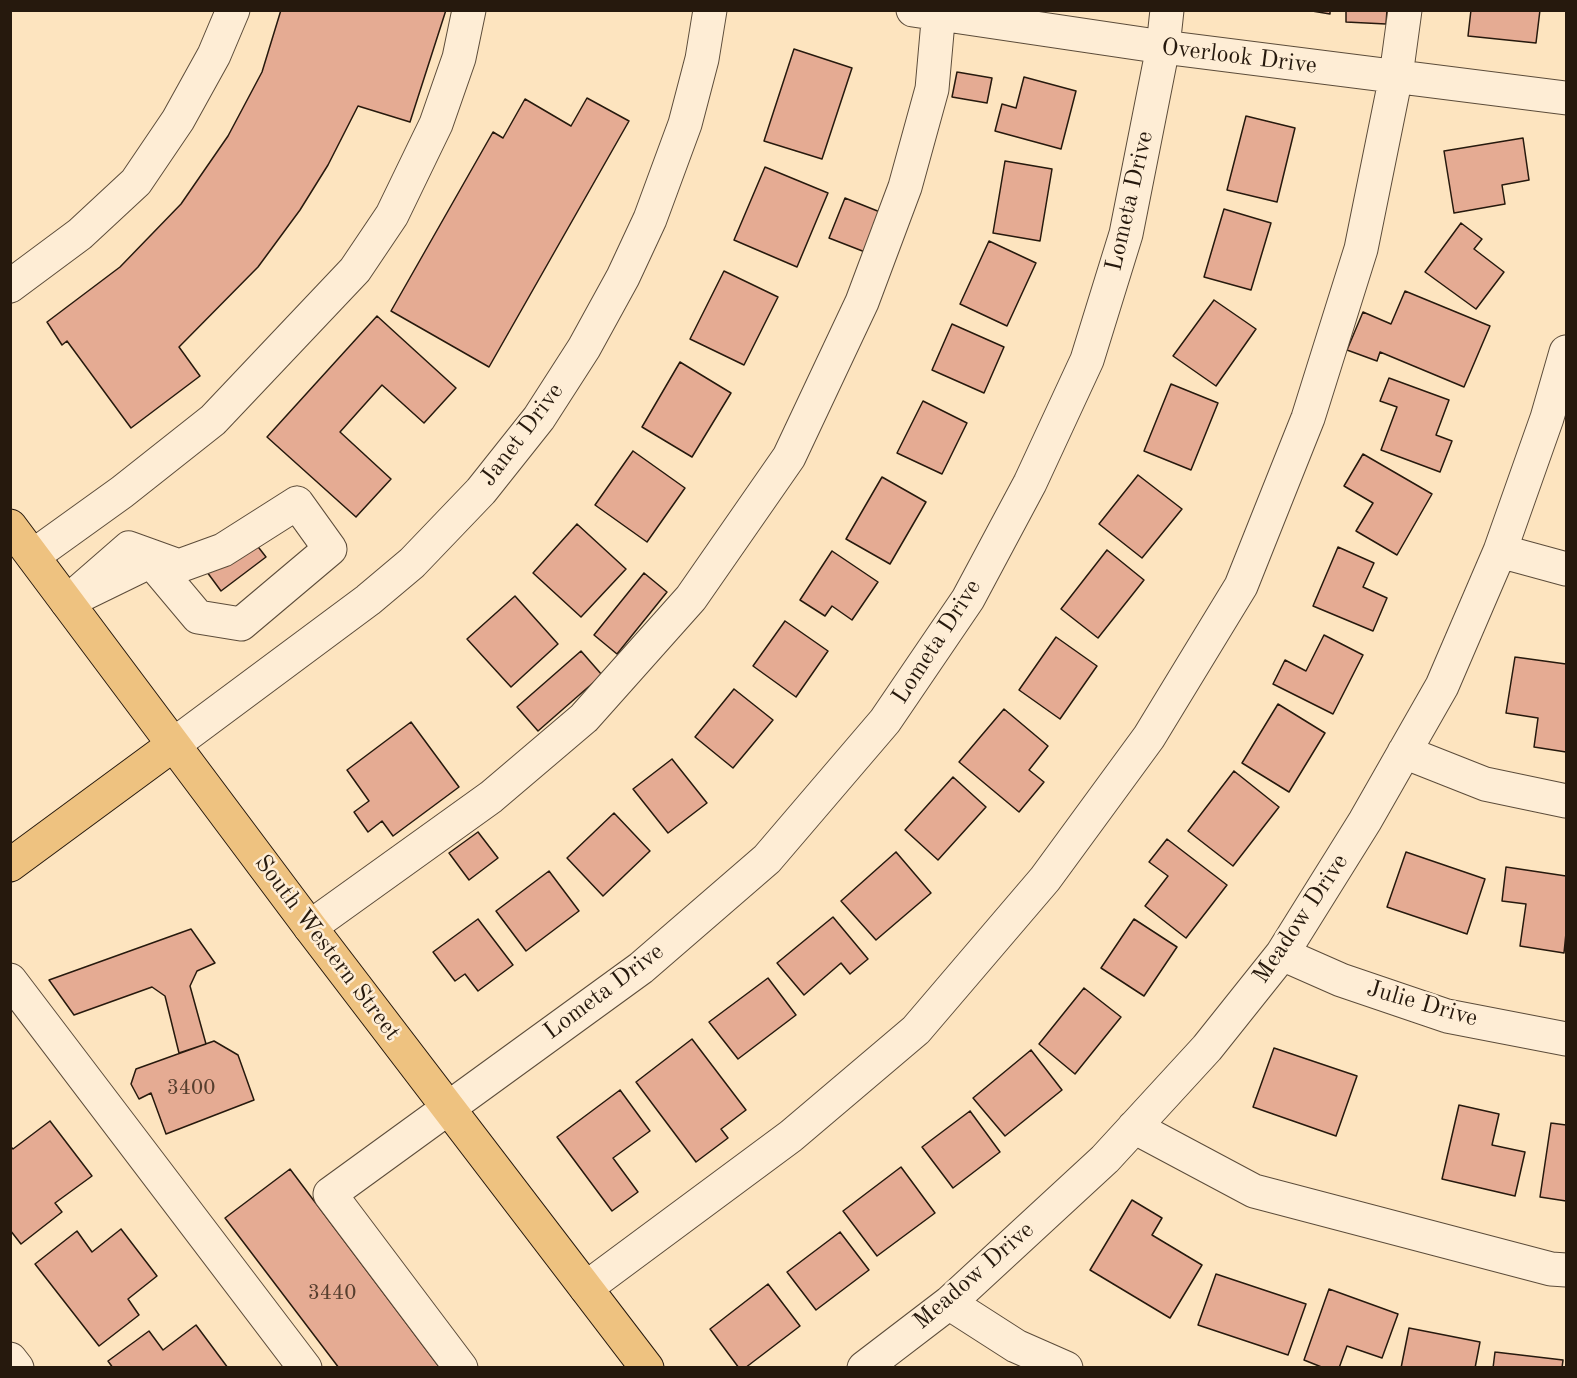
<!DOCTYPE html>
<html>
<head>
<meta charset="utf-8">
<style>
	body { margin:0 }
	#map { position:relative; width:1577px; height:1378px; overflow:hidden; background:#fde4bf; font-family:"Old Standard TT",serif }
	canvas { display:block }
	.frame { position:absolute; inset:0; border:12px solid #26190d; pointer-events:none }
</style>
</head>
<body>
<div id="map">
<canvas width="1577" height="1378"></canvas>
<div class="frame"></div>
</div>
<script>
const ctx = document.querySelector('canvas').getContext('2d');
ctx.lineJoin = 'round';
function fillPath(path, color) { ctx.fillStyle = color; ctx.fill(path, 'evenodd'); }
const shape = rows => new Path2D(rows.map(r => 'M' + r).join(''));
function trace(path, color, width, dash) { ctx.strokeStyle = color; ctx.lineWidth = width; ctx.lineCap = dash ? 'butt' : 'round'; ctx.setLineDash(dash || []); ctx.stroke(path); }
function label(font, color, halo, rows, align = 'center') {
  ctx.font = font + ' "Old Standard TT",serif'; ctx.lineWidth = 5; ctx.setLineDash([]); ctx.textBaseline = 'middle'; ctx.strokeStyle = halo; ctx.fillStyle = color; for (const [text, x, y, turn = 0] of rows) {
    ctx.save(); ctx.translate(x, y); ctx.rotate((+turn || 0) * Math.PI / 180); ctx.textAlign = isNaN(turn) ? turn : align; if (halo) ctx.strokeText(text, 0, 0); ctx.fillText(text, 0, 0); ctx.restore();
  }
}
const building = shape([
	[281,10,446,10,410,122,358,106,328,165,300,210,258,267,179,347,200,376,131,428,67,341,62,345,47,322,120,267,181,204,228,136,262,72,281,10],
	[1306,10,1330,10,1330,14,1306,10],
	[1346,10,1387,10,1386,24,1346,22,1346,10],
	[1471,10,1540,10,1536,43,1468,36,1471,10],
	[794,49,852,68,822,159,764,141,794,49],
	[957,72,992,78,987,103,952,97,957,72],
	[1024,77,1076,91,1061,149,995,131,1002,104,1016,108,1024,77],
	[587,98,629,121,489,367,391,311,493,132,503,138,525,99,571,126,587,98],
	[1246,116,1295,128,1277,202,1227,190,1246,116],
	[1523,138,1529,180,1502,185,1505,204,1454,213,1444,151,1523,138],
	[1005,161,1052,169,1040,241,993,233,1005,161],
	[765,167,828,193,797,267,734,240,765,167],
	[845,198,880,212,865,252,829,238,845,198],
	[1224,209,1271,223,1251,290,1204,277,1224,209],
	[1461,223,1482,239,1474,249,1504,272,1476,309,1425,272,1461,223],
	[989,241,1036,263,1007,326,960,304,989,241],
	[724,271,778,297,744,365,690,339,724,271],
	[1405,291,1490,326,1464,387,1380,352,1377,361,1347,350,1363,312,1391,324,1405,291],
	[1214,300,1256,329,1216,386,1173,356,1214,300],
	[377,316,456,388,424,423,382,385,340,432,391,479,356,517,267,437,377,316],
	[952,324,1004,347,984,393,932,370,952,324],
	[680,362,731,393,692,457,642,427,680,362],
	[1389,378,1449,400,1436,435,1452,441,1440,472,1381,450,1397,407,1380,401,1389,378],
	[1171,384,1218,403,1191,470,1144,451,1171,384],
	[923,401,967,423,942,474,897,453,923,401],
	[633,451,685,488,647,542,595,505,633,451],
	[1363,454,1432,494,1397,555,1356,531,1373,503,1344,486,1363,454],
	[1138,475,1182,509,1142,558,1099,524,1138,475],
	[882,477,926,502,890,564,846,539,882,477],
	[577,524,626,569,581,617,533,573,577,524],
	[252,539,266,557,221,591,207,572,252,539],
	[1338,547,1374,563,1363,587,1387,598,1373,631,1313,606,1338,547],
	[1107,550,1144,580,1098,638,1061,609,1107,550],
	[832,551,878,582,852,620,832,606,825,616,800,600,832,551],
	[644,573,667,592,617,654,594,635,644,573],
	[515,596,558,644,511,687,467,639,515,596],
	[785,621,828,651,796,697,753,666,785,621],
	[1324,635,1363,655,1333,714,1273,684,1285,660,1306,671,1324,635],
	[1056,637,1097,666,1060,719,1019,690,1056,637],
	[581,651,602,675,538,731,517,707,581,651],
	[1515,657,1566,664,1566,752,1534,747,1538,718,1506,713,1515,657],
	[734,689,773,720,733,768,695,737,734,689],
	[1278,704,1325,733,1289,792,1242,763,1278,704],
	[1004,709,1048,746,1029,770,1044,782,1019,812,959,762,1004,709],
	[411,722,459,787,393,836,382,821,368,832,354,812,369,801,347,770,411,722],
	[672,759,707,803,668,833,633,789,672,759],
	[1234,771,1279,807,1233,866,1188,831,1234,771],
	[953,777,986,807,938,860,905,830,953,777],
	[614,813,650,851,603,896,567,858,614,813],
	[478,832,498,858,469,880,449,853,478,832],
	[1167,839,1227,885,1186,938,1145,906,1168,876,1149,862,1167,839],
	[896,852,931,893,876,940,841,901,896,852],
	[1406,852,1485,879,1467,934,1387,907,1406,852],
	[1506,867,1566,876,1566,933,1564,953,1520,946,1526,904,1502,901,1506,867],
	[549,871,579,911,526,951,496,911,549,871],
	[833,917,868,959,850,974,841,963,804,995,777,963,833,917],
	[478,919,513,965,478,991,465,974,455,981,433,952,478,919],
	[1134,919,1177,947,1144,996,1101,968,1134,919],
	[191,929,215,963,197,971,190,986,206,1044,179,1053,165,996,152,987,74,1015,49,980,191,929],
	[768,978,796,1015,738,1059,709,1022,768,978],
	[1084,988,1121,1017,1075,1074,1039,1044,1084,988],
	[692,1039,746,1110,721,1129,728,1138,696,1162,636,1082,692,1039],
	[214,1041,238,1055,254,1100,166,1134,151,1093,139,1099,131,1084,136,1069,214,1041],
	[1274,1048,1357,1076,1336,1136,1253,1107,1274,1048],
	[1031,1050,1062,1090,1005,1136,973,1098,1031,1050],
	[620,1090,650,1131,613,1158,638,1192,612,1211,557,1137,620,1090],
	[1459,1105,1499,1114,1492,1145,1525,1152,1515,1196,1442,1179,1459,1105],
	[970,1111,1000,1152,953,1188,922,1147,970,1111],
	[50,1121,92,1176,55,1203,62,1212,21,1244,10,1230,10,1146,13,1149,50,1121],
	[1551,1123,1566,1125,1566,1201,1540,1197,1551,1123],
	[901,1167,935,1213,877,1256,843,1211,901,1167],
	[290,1169,440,1368,339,1368,225,1218,290,1169],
	[1132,1200,1162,1218,1152,1235,1202,1265,1170,1318,1090,1270,1132,1200],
	[121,1229,157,1276,128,1299,139,1315,99,1346,35,1264,77,1231,92,1252,121,1229],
	[840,1232,869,1270,816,1310,787,1272,840,1232],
	[1216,1274,1306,1304,1288,1355,1198,1325,1216,1274],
	[768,1284,800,1326,745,1368,739,1368,710,1329,768,1284],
	[1329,1289,1398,1314,1382,1358,1347,1346,1339,1368,1324,1368,1304,1360,1329,1289],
	[196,1325,228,1368,113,1368,108,1361,149,1331,163,1350,196,1325],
	[1409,1328,1480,1342,1475,1368,1401,1368,1409,1328],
	[1495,1352,1563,1360,1562,1368,1493,1368,1495,1352]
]);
fillPath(building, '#e5ab93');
trace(building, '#26190d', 1.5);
const minor = shape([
	[913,10,1163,47,1566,98],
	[10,286,80,234,136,182,178,120,214,55,233,10],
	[297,503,330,549,241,624,198,617,151,561,67,602,129,548,179,566,223,550,297,503],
	[1500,551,1566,569],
	[33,556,122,492,213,420,355,270,392,215,436,124,459,58,469,10],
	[173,745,368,600,412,563,481,491,539,418,584,348,623,277,650,219,685,124,702,59,710,10],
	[1404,752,1485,784,1566,801],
	[310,927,491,797,584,718,691,598,789,457,862,302,905,187,932,89,939,10],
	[1282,954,1341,980,1447,1016,1566,1039],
	[10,980,305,1368],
	[1134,1127,1254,1191,1551,1269,1566,1270],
	[586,1288,791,1136,916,1030,1045,879,1149,737,1241,586,1308,418,1361,249,1396,76,1405,10],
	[949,1303,1016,1346,1066,1368],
	[10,1359,17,1368],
	[461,1368,330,1194,641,968,767,859,885,721,968,599,1030,483,1087,360,1126,234,1163,47,1167,10],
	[864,1368,949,1303,1105,1159,1207,1048,1282,954,1365,821,1442,686,1500,551,1547,418,1566,352]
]);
const major = shape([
	[10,526,310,927,647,1368],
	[10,865,173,745]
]);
trace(minor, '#5c4c3a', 35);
trace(major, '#26190d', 35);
trace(minor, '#feedd5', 33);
trace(major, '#eec280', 33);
label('21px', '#563e2e', null, [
	["3400",191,1088],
	["3440",332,1293]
]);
label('24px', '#26190d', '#feedd5', [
	["Overlook Drive",1239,57,7],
	["Lometa Drive",1130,201,-77],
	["Janet Drive",522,435,-53],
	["Lometa Drive",937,642,-57],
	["Meadow Drive",1301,919,-56],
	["South Western Street",327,948,53],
	["Lometa Drive",604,992,-37],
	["Julie Drive",1422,1004,16],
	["Meadow Drive",974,1276,-41]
]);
</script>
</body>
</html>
